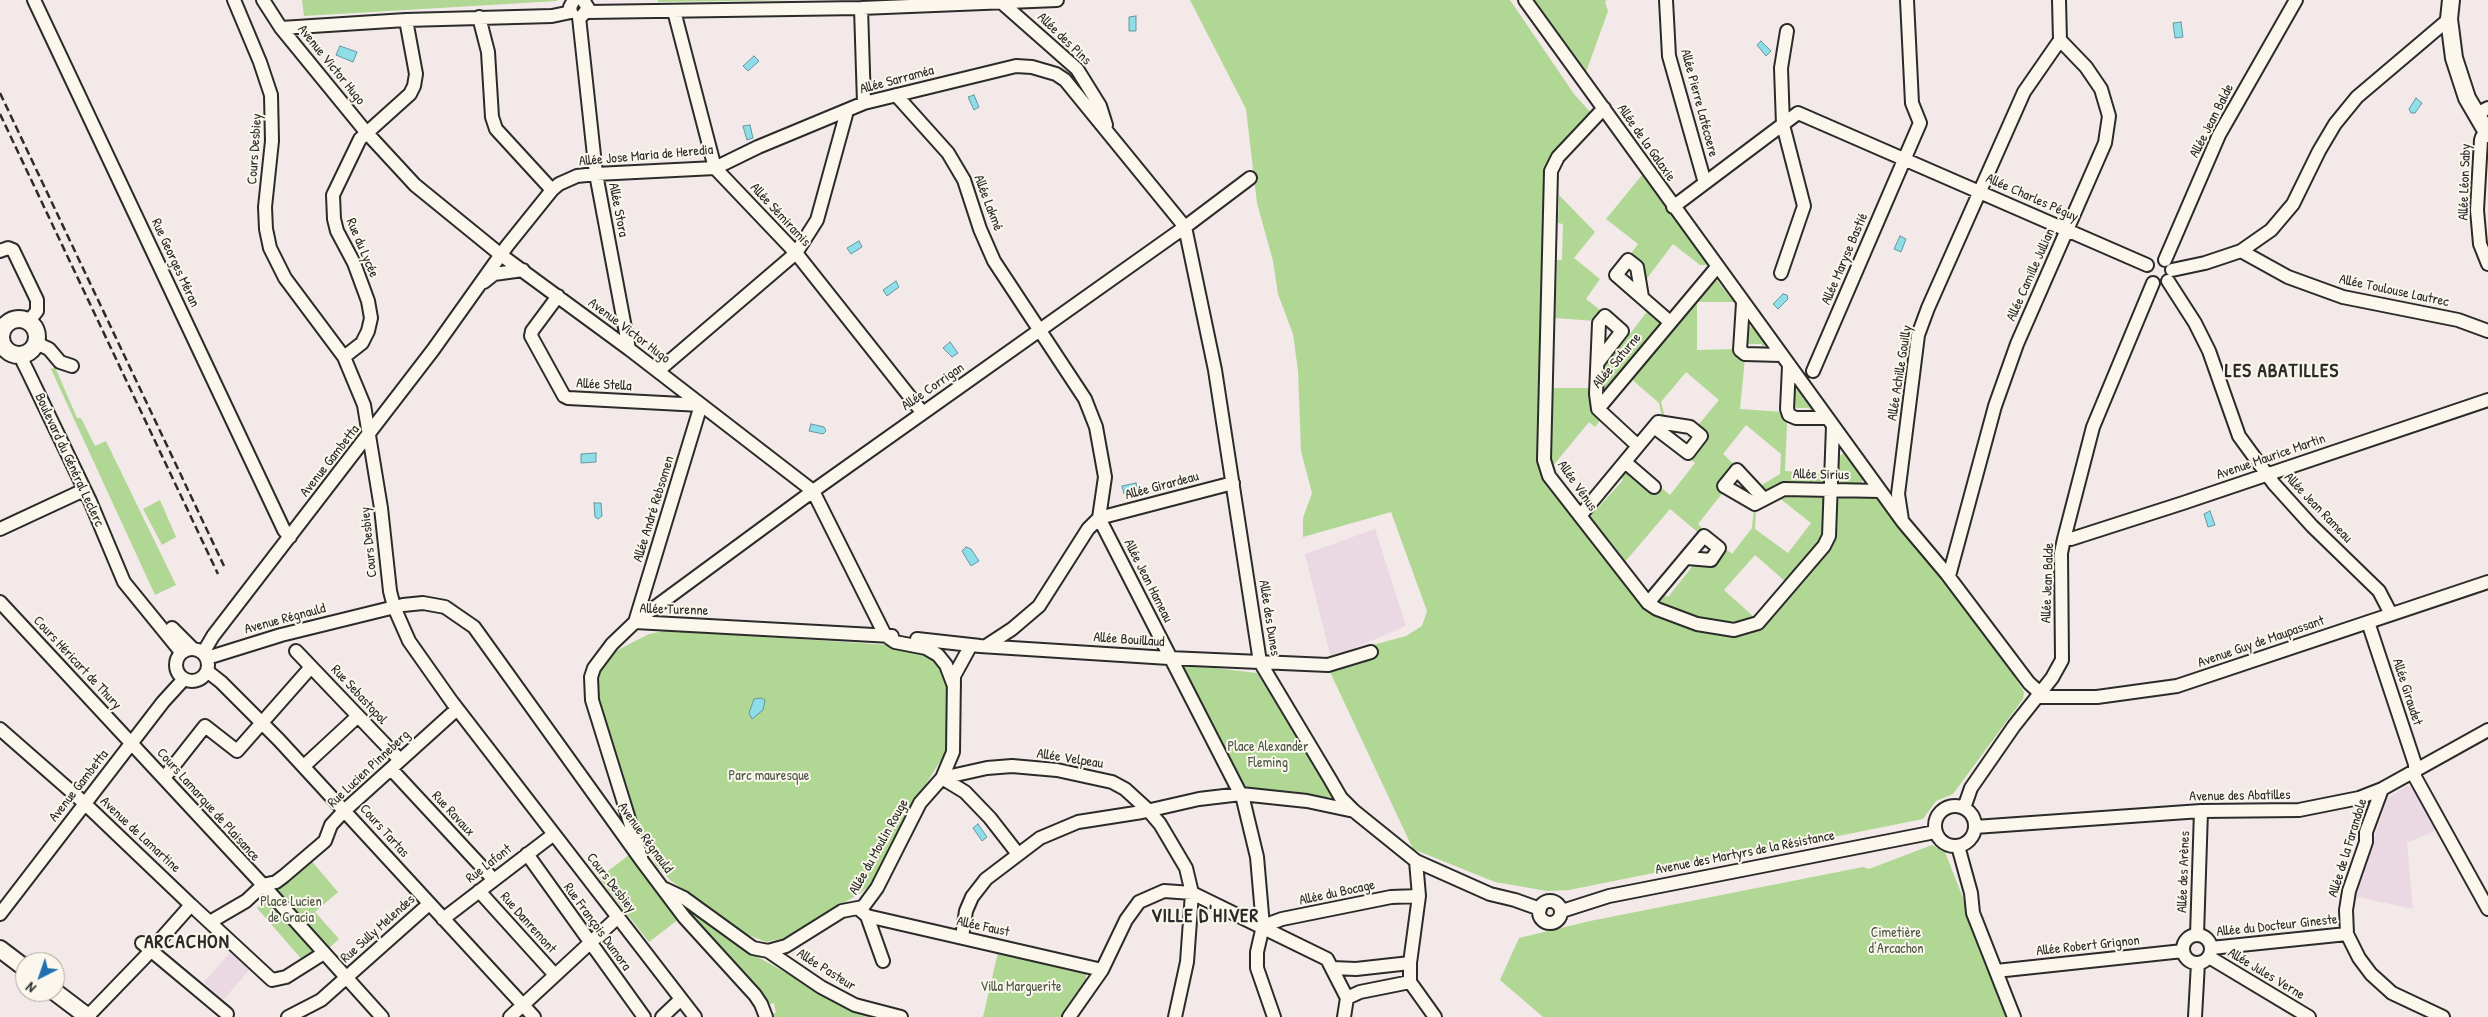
<!DOCTYPE html>
<html>
<head>
<meta charset="utf-8">
<style>
	body { margin:0 }
	#map { position:relative; width:2488px; height:1017px; overflow:hidden; background:#f3e9e8; font-family:"Patrick Hand",sans-serif }
	canvas { display:block }
	.north { position:absolute; left:15px; top:952px; width:50px; height:50px; box-sizing:border-box; background:#fbf7ec; border:1px solid #a8a59f; border-radius:50%; rotate:221deg; font-size:14px; font-weight:700; line-height:20px; text-align:center; color:#2b2b2b }
	.north::after { content:''; display:block; margin:auto; width:18px; height:22px; background:#1f6fb2; clip-path:polygon(50% 0,100% 100%,50% 72%,0 100%) }
</style>
</head>
<body>
<div id="map">
<canvas width="2488" height="1017"></canvas>
<div class="north">N</div>
</div>
<script>
const ctx = document.querySelector('canvas').getContext('2d');
ctx.lineJoin = 'round';
function fillPath(path, color) { ctx.fillStyle = color; ctx.fill(path, 'evenodd'); }
const shape = rows => new Path2D(rows.map(r => 'M' + r).join(''));
function trace(path, color, width, dash) { ctx.strokeStyle = color; ctx.lineWidth = width; ctx.lineCap = dash ? 'butt' : 'round'; ctx.setLineDash(dash || []); ctx.stroke(path); }
function label(font, color, halo, rows, align = 'center') {
  ctx.font = font + ' "Patrick Hand",sans-serif'; ctx.lineWidth = 4; ctx.setLineDash([]); ctx.textBaseline = 'middle'; ctx.strokeStyle = halo; ctx.fillStyle = color; for (const [text, x, y, turn = 0] of rows) {
    ctx.save(); ctx.translate(x, y); ctx.rotate((+turn || 0) * Math.PI / 180); ctx.textAlign = isNaN(turn) ? turn : align; if (halo) ctx.strokeText(text, 0, 0); ctx.fillText(text, 0, 0); ctx.restore();
  }
}
fillPath(shape([
	[1375,529,1406,626,1331,658,1305,554],
	[2406,786,2413,787,2437,830,2407,843,2413,909,2358,897,2357,899,2354,898,2387,799],
	[233,949,252,967,223,1000,204,982]
]), '#ead8e3');
fillPath(shape([
	[302,0,557,0,557,1,304,16],
	[658,0,799,0,658,2],
	[1190,0,1510,0,1574,94,1591,113,1555,154,1540,471,1643,605,1657,616,1696,629,1756,629,1833,539,1837,502,1841,495,1876,496,1938,572,1999,652,2024,692,2023,699,1953,794,1936,801,1923,819,1569,890,1547,891,1495,882,1413,849,1330,672,1377,657,1373,645,1406,636,1422,626,1427,611,1391,512,1303,537,1303,518,1312,493,1301,451,1298,371,1293,334,1278,294,1273,261,1257,203,1246,109],
	[1528,0,1607,0,1605,2,1608,11,1585,75],
	[1642,175,1709,265,1700,265,1673,244,1645,281,1643,267,1630,255,1638,244,1606,219],
	[1559,195,1595,232,1574,258,1600,279,1586,299,1604,313,1596,321,1555,318,1557,260,1562,260,1563,224,1558,223],
	[1715,278,1734,302,1697,302,1697,350,1735,349,1745,358,1740,409,1783,412,1787,425,1785,471,1825,474,1825,481,1823,484,1766,493,1757,488,1780,474,1781,454,1746,425,1723,454,1736,466,1724,491,1698,524,1704,530,1701,535,1670,509,1624,563,1587,514,1591,509,1595,511,1623,480,1619,476,1625,471,1657,484,1670,495,1695,463,1688,457,1695,429,1719,400,1686,372,1661,402,1666,421,1663,421,1659,403,1629,377],
	[1649,309,1664,323,1602,396,1604,362,1626,332,1630,334],
	[1748,326,1754,328,1765,344,1762,349,1762,344,1747,344,1747,348,1744,347],
	[55,367,77,418,81,418,95,446,106,441,176,585,155,595,51,369],
	[1552,388,1592,388,1601,419,1595,427,1589,422,1552,467],
	[1795,389,1799,390,1812,406,1810,412,1809,408,1794,408,1794,412,1791,410,1793,391],
	[1844,453,1863,479,1861,485,1843,484,1839,481,1837,458],
	[1821,493,1825,496,1823,536,1820,542,1786,582,1755,555,1724,590,1754,617,1753,618,1737,623,1701,619,1659,604,1658,599,1662,593,1668,597,1692,567,1688,564,1712,563,1723,547,1732,554,1752,528,1754,508,1756,509,1755,529,1788,553,1811,523,1778,497,1783,495],
	[160,500,176,537,162,545,143,509],
	[669,630,888,645,926,652,937,660,948,687,946,752,906,816,873,883,862,892,785,938,766,942,744,933,670,880,656,865,633,817,596,695,596,680,601,667,612,653,649,634],
	[1182,664,1257,673,1335,798,1245,788],
	[1932,845,1945,852,2010,1017,1543,1017,1500,980,1519,938,1590,921,1863,867,1869,869],
	[629,855,679,919,649,942,599,878],
	[310,859,338,892,315,912,339,939,325,952,304,962,257,908],
	[679,901,749,952,836,1001,881,1017,770,1017,770,1014,776,1013,774,1003,767,1005],
	[998,952,1077,969,1086,973,1086,980,1081,991,1062,1017,983,1017]
]), '#b0d793');
const water = shape([
	[1136,16,1136,31,1129,31,1129,17,1136,16],
	[2181,22,2183,37,2175,38,2173,23,2181,22],
	[1761,41,1771,51,1766,56,1757,45,1761,41],
	[340,46,357,52,353,62,336,55,340,46],
	[754,56,759,61,748,71,743,66,754,56],
	[974,95,979,107,974,110,968,97,974,95],
	[2416,98,2422,103,2415,113,2411,113,2409,109,2416,98],
	[750,125,753,138,747,140,743,126,750,125],
	[1900,236,1906,239,1901,252,1894,249,1900,236],
	[859,241,862,247,851,254,847,248,859,241],
	[896,281,899,287,887,296,883,290,896,281],
	[1783,294,1787,295,1788,299,1778,309,1773,304,1783,294],
	[950,342,958,353,952,357,943,348,950,342],
	[811,424,824,427,826,431,823,434,809,431,811,424],
	[596,453,596,462,581,463,581,454,596,453],
	[1136,483,1138,490,1124,494,1122,486,1136,483],
	[594,503,601,503,602,516,598,519,595,517,594,503],
	[2210,511,2215,525,2208,527,2204,514,2210,511],
	[966,547,971,549,979,561,971,566,962,551,966,547],
	[761,698,765,700,763,710,752,719,749,713,754,699,761,698],
	[978,824,987,837,982,841,973,828,978,824]
]);
fillPath(water, '#8edeea');
trace(water, '#66969e', 1);
const minor = shape([
	[34,0,284,530,290,537],
	[234,0,260,62,271,95,272,141,265,207,266,229,270,248,285,278,344,357,364,405,381,508,390,591,394,607,409,641,452,702,695,1017],
	[263,0,281,28,366,132,415,185,501,255,629,349,813,491,885,635,895,642,926,648,938,655,946,665,954,686],
	[1525,0,1903,522,1946,573,2029,683,2040,693],
	[1666,0,1669,56,1705,183],
	[1001,2,1077,69,1100,106,1106,125],
	[861,8,864,103],
	[674,11,715,168,796,253,922,412],
	[571,12,570,7,574,0],
	[587,12,861,8,1057,0],
	[582,16,588,8,583,0],
	[479,17,488,52,492,117,496,129,552,190],
	[579,17,596,174,629,349],
	[281,28,406,20,552,16,571,12],
	[896,95,948,153,964,180,980,229,994,261,1085,399,1096,427,1105,477,1099,518,1088,529,1039,606,1012,629,986,646],
	[1604,108,1558,157,1551,171,1544,460,1549,476,1648,603,1657,609,1697,624,1734,630,1758,623,1824,546,1829,536,1833,426],
	[2476,114,2488,108],
	[2487,133,2482,137,2481,140,2477,210,2480,244,2488,264],
	[1673,207,1798,113,2147,265],
	[0,251,8,248,13,250,37,300,37,311,28,322],
	[2241,251,2288,277,2343,297,2458,320,2488,331],
	[2165,260,2219,135,2296,0],
	[2172,270,2205,263,2241,251,2271,230,2293,204,2319,151,2335,124,2357,97,2449,19],
	[1781,273,1804,206,1783,125,1781,68,1787,31],
	[2168,281,2195,323,2209,351,2239,436,2274,484,2312,526,2379,591,2391,614],
	[484,282,494,274,523,270],
	[558,296,532,331,531,336,564,396,568,398,701,405,635,622],
	[1642,297,1637,267,1628,260,1616,275,1670,322],
	[1743,303,1740,350,1745,354,1781,355],
	[36,343,49,349,60,362,72,366],
	[24,354,23,362,28,372,90,501,124,582,181,652],
	[344,357,362,343,368,331,371,318,368,301,354,263,337,231,334,219,333,195,360,139,410,94,414,86,416,74,406,20],
	[1789,366,1787,409,1789,415,1796,418,1827,418],
	[658,371,796,253,817,220,847,111],
	[1813,371,1920,123,1912,103,1907,0],
	[1598,409,1596,394,1599,323,1605,316,1622,331,1599,361],
	[1638,446,1658,422,1690,427,1701,436,1688,453,1654,427],
	[1625,462,1654,487],
	[1764,499,1737,470,1724,486,1755,504,1784,489,1880,491],
	[1580,516,1638,446,1598,409,1717,267],
	[1099,518,1243,799,1257,857,1263,926,1257,952,1257,968,1274,1017],
	[1099,518,1233,483],
	[1902,520,1898,494,1918,335,1928,308,2024,92,2060,40],
	[0,529,84,490],
	[2064,539,2071,539,2183,503,2488,400],
	[1949,576,1995,406,2017,344,2105,143,2109,116,2101,89,2086,67,2060,40,2059,0],
	[0,602,263,885,382,1017],
	[1648,603,1704,536,1719,548,1711,560,1687,558],
	[635,622,892,636],
	[2368,622,2415,764,2415,777,2488,909],
	[172,628,192,648],
	[917,639,980,646,1169,658,1328,665,1371,652],
	'176 665a16 16 0 1 1 32 0a16 16 0 1 1-32 0Z',
	[296,651,400,760],
	[203,653,213,636,433,350,507,246,552,190,559,184,577,176,596,174,715,168,758,147,864,103,1016,66,1032,67,1056,74,1065,80,1185,227,1215,370,1260,662,1330,779,1341,798,1354,811,1416,861,1490,894,1515,900,1540,909],
	[207,658,281,635,403,605,423,603,445,607,474,627,642,861,684,917,755,995,761,1004,766,1017],
	[207,671,221,682,279,740,534,1017],
	[2037,697,2097,697,2177,686,2488,582],
	[0,729,81,800,191,905],
	[304,766,358,716],
	[391,769,494,880],
	[164,778,205,726,237,751,311,667],
	[942,778,987,768,1012,766,1057,770,1112,782,1125,789,1148,810,1160,824,1186,868,1192,893,1187,962,1175,1017],
	[942,778,965,792,990,818,1018,854],
	[2382,789,2366,832,2366,842,2349,891,2346,910,2347,934,2359,958,2371,974,2392,993,2443,1017],
	'1935 826a20 20 0 1 1 40 0a20 20 0 1 1-40 0Z',
	[1964,808,1971,788,2014,726,2052,678,2062,660,2061,553,2064,539,2093,427,2153,283],
	[1975,827,2201,811,2299,810,2359,798,2382,789,2488,730],
	[1958,846,1971,893,1973,913,2014,1017],
	[527,854,644,1017],
	[642,861,592,700,591,677,594,668,612,644,635,622,813,491,1185,227,1250,178],
	[665,889,684,898,753,948,768,951,786,946,842,911,863,907,877,888,920,803,942,778,953,752,954,676,971,645],
	[479,891,555,975],
	'1539 912a11 11 0 1 1 22 0a11 11 0 1 1-22 0Z',
	[859,909,867,916,1102,970],
	[1562,911,1609,896,1935,832],
	[0,914,163,702,184,679],
	[867,916,883,961],
	[443,919,554,834],
	[210,922,246,901,263,885,276,882,284,876,325,841,331,825,344,811,457,709],
	[1263,926,1282,919,1391,897,1419,896],
	[2197,935,2201,811],
	'2183 949a14 14 0 1 1 28 0a14 14 0 1 1-28 0Z',
	[962,937,966,911,972,897,986,879,1040,838,1078,822,1142,812,1199,799,1241,794,1307,801,1354,811],
	[142,943,227,1014],
	[2211,948,2347,934],
	[768,951,821,987,855,1005,901,1017],
	[2209,957,2309,1017],
	[1332,968,1356,969,1410,963],
	[1996,971,2183,951],
	[1410,982,1410,963,1419,896,1416,861],
	[1410,982,1435,1017],
	[1347,998,1360,992,1410,982],
	[87,1017,145,957,191,905,272,980,286,977,324,953],
	[288,1017,321,1000,429,904],
	[510,1017,618,917],
	[662,1017,681,999],
	[1069,1017,1102,970,1126,920,1139,902,1164,891,1192,893,1327,959,1347,998],
	[1344,1017,1347,998],
	[2195,1017,2198,963]
]);
const major = shape([
	[2451,0,2449,19,2454,58,2467,98,2488,134],
	'1 337a18 18 0 1 1 36 0a18 18 0 1 1-36 0Z',
	[0,949,25,968],
	[55,992,88,1017]
]);
trace(minor, '#2b2b2b', 16);
trace(major, '#2b2b2b', 20);
trace(minor, '#fbf7ec', 12);
trace(major, '#fbf7ec', 16);
trace(shape([
	[0,93,224,566],
	[0,114,218,574]
]), '#2b2b2b', 2.5, [8, 4]);
label('14px', '#2b2b2b', '#fbf7ec', [
	["Allée des Pins",1064,39,44],
	["Avenue Victor Hugo",331,65,51],
	["Allée Sarraméa",897,80,-15],
	["Allée Pierre Latécoere",1699,103,75],
	["Allée Jean Balde",2212,121,-63],
	["Allée de la Galaxie",1646,143,55],
	["Cours Desbiey",255,149,-86],
	["Allée Jose Maria de Heredia",646,156,-5],
	["Allée Léon Saby",2465,182,-88],
	["Allée Charles Péguy",2032,198,24],
	["Allée Lakmé",988,203,69],
	["Allée Stora",618,210,79],
	["Allée Sémiramis",780,215,47],
	["Rue du Lycée",362,248,67],
	["Allée Maryse Bastié",1845,259,-67],
	["Rue Georges Méran",175,263,65],
	["Allée Camille Jullian",2031,275,-66],
	["Allée Toulouse Lautrec",2394,291,12],
	["Avenue Victor Hugo",629,331,37],
	["Allée Saturne",1617,361,-50],
	["Allée Achille Gouilly",1900,373,-81],
	["Allée Stella",604,385,3],
	["Allée Corrigan",933,387,-35],
	["Avenue Maurice Martin",2271,457,-19],
	["Boulevard du Général Leclerc",69,460,65],
	["Avenue Gambetta",330,461,-52],
	["Allée Sirius",1821,475,1],
	["Allée Girardeau",1162,486,-15],
	["Allée Vénus",1577,486,55],
	["Allée Jean Rameau",2318,508,46],
	["Allée André Rebsomen",654,509,-73],
	["Cours Desbiey",369,542,-96],
	["Allée Jean Hameau",1148,581,63],
	["Allée Jean Balde",2048,583,-88],
	["Allée Turenne",674,610,2],
	["Allée des Dunes",1269,618,81],
	["Avenue Régnauld",285,619,-15],
	["Allée Bouillaud",1129,640,4],
	["Avenue Guy de Maupassant",2261,642,-19],
	["Cours Héricart de Thury",77,663,47],
	["Allée Giraudet",2407,692,72],
	["Rue Sebastopol",359,695,47],
	["Allée Velpeau",1070,759,9],
	["Rue Lucien Pinneberg",369,769,-43],
	["Avenue Gambetta",79,786,-52],
	["Avenue des Abatilles",2240,796,-1],
	["Cours Lamarque de Plaisance",208,805,48],
	["Rue Ravaux",453,814,47],
	["Cours Tartas",384,831,48],
	["Avenue de Lamartine",140,835,43],
	["Avenue Régnauld",645,838,54],
	["Allée du Moulin Rouge",879,847,-61],
	["Allée de la Farandole",2348,848,-73],
	["Avenue des Martyrs de la Résistance",1745,853,-11],
	["Rue Lafont",489,864,-38],
	["Allée des Arènes",2184,872,-88],
	["Cours Desbiey",611,883,52],
	["Allée du Bocage",1337,893,-12],
	["Rue Danremont",528,923,48],
	["Allée du Docteur Gineste",2277,926,-6],
	["Rue François Dumora",597,927,54],
	["Allée Faust",983,927,12],
	["Rue Sully Melendes",378,929,-42],
	["Allée Robert Grignon",2088,946,-6],
	["Allée Pasteur",826,970,32],
	["Allée Jules Verne",2266,974,31]
]);
label('14px', '#4c5645', '#fbf7ec', [
	["Place Alexander",1268,747],
	["Fleming",1268,763],
	["Parc mauresque",769,776],
	["Place Lucien",291,902],
	["de Gracia",291,918],
	["Cimetière",1896,933],
	["d’Arcachon",1896,949],
	["Villa Marguerite",1021,987]
]);
ctx.letterSpacing = '1px';
label('bold 19px', '#2b2b2b', '#fbf7ec', [
	["LES ABATILLES",2282,372],
	["VILLE D'HIVER",1205,917],
	["ARCACHON",187,943]
]);
ctx.letterSpacing = '0px';
</script>
</body>
</html>
